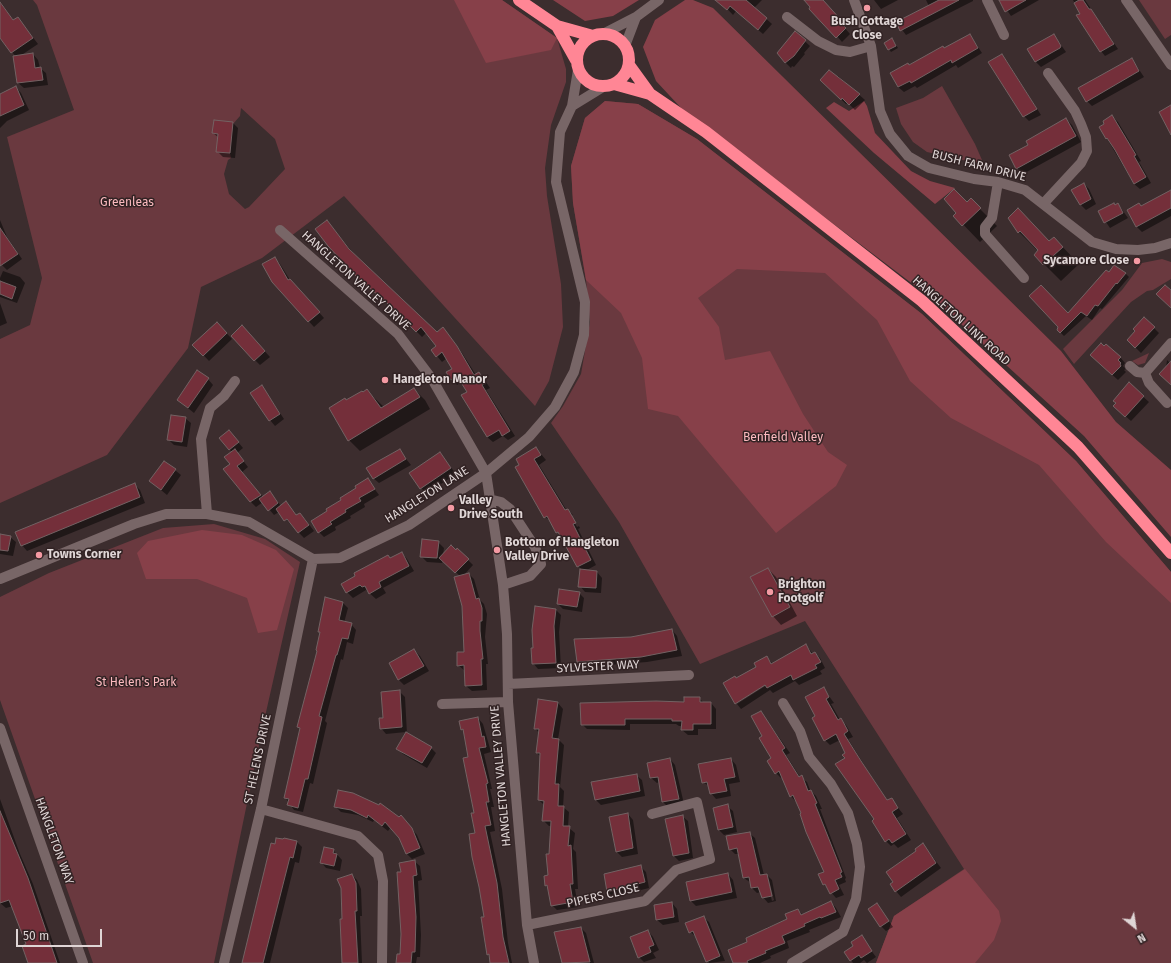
<!DOCTYPE html>
<html>
<head>
<meta charset="utf-8">
<style>
	body { margin:0 }
	#map { position:relative; width:1171px; height:963px; overflow:hidden; background:#3c2d2e; font-family:"Fira Sans",sans-serif }
	canvas { display:block }
	.north { position:absolute; left:1115px; top:907px; width:40px; height:40px; -webkit-text-stroke:3px #322324; paint-order:stroke; rotate:150deg; font-size:11px; font-weight:700; line-height:16px; text-align:center; color:#dfd5d5 }
	.north::after { content:''; display:block; margin:auto; width:14px; height:18px; background:#dfd5d5; clip-path:polygon(50% 0,100% 100%,50% 72%,0 100%) }
	.scale { position:absolute; left:16px; top:929px; width:86px; height:18px; box-sizing:border-box; border:2px solid #dfd5d5; border-top:0; padding-left:5px; font-size:12px; line-height:14px; white-space:nowrap; color:#dfd5d5; -webkit-text-stroke:3px #322324; paint-order:stroke }
</style>
</head>
<body>
<div id="map">
<canvas width="1171" height="963"></canvas>
<div class="north">N</div>
<div class="scale">50 m</div>
</div>
<script>
const ctx = document.querySelector('canvas').getContext('2d');
ctx.lineJoin = 'round';
function fillPath(path, color) { ctx.fillStyle = color; ctx.fill(path, 'evenodd'); }
const shape = rows => new Path2D(rows.map(r => 'M' + r).join(''));
function trace(path, color, width, dash) { ctx.strokeStyle = color; ctx.lineWidth = width; ctx.lineCap = dash ? 'butt' : 'round'; ctx.setLineDash(dash || []); ctx.stroke(path); }
function label(font, color, halo, rows, align = 'center') {
  ctx.font = font + ' "Fira Sans",sans-serif'; ctx.lineWidth = 3; ctx.setLineDash([]); ctx.textBaseline = 'middle'; ctx.strokeStyle = halo; ctx.fillStyle = color; for (const [text, x, y, turn = 0] of rows) {
    ctx.save(); ctx.translate(x, y); ctx.rotate((+turn || 0) * Math.PI / 180); ctx.textAlign = isNaN(turn) ? turn : align; if (halo) ctx.strokeText(text, 0, 0); ctx.fillText(text, 0, 0); ctx.restore();
  }
}
fillPath(shape([
	[33,0,502,0,557,38,566,69,566,82,551,125,545,168,547,196,561,284,563,327,549,381,535,406,344,196,262,258,201,287,188,348,107,455,0,503,0,339,30,325,42,278,7,137,74,110,37,5],
	[241,108,275,139,285,169,249,207,245,209,229,194,224,174,228,160,231,158,230,153,233,124,240,116],
	[1139,0,1171,0,1171,35,1165,39],
	[942,86,975,144,982,160,976,163,927,152,913,142,901,124,896,108,923,98],
	[605,101,638,104,697,139,922,314,1076,461,1171,572,1171,963,876,963,894,916,964,869,805,621,700,664,619,522,551,423,563,406,581,374,590,322,586,280,573,203,571,166,585,118],
	[1162,259,1171,262,1171,279,1153,290,1147,291,1131,302,1074,364,1063,349,1122,290,1142,263],
	[1149,353,1145,363,1138,365,1132,361],
	[214,524,265,539,300,562,264,721,214,963,93,963,0,700,0,597,49,573,163,528]
]), '#6a393f');
fillPath(shape([
	[454,0,502,0,557,38,551,50,486,63],
	[553,0,639,0,613,16,585,21],
	[685,0,693,0,713,8,1061,351,1116,422,1171,470,1171,537,1084,436,939,304,682,109,656,81,643,47,655,20],
	[605,101,638,104,697,139,922,314,1076,461,1171,572,1171,603,1106,542,1039,465,951,418,910,381,877,320,825,273,737,269,698,298,719,327,725,360,770,351,803,414,828,452,847,465,836,486,776,533,678,416,648,409,642,358,621,313,586,280,573,203,571,166,585,118],
	[864,101,867,106,875,133,911,171,930,181,955,188,935,204,874,153,826,108,834,102,849,111],
	[202,530,242,535,276,550,294,569,277,630,258,633,247,598,197,579,146,579,137,553,148,541],
	[965,869,999,911,1001,921,994,940,975,963,876,963,894,916]
]), '#874049');
fillPath(shape([
	[719,0,762,0,754,8,772,24,763,34,736,11,733,15],
	[806,0,822,0,846,26,844,27,850,34,842,42],
	[874,0,898,0,881,9],
	[926,0,973,0,973,1,906,35,897,23,929,6],
	[1000,0,1039,0,1011,16],
	[1073,0,1085,0,1118,49,1105,56,1101,51],
	[0,1,14,21,18,18,38,44,20,56,33,54,38,60,40,68,46,73,48,85,24,88,18,83,16,57,0,36],
	[795,32,810,46,804,53,805,54,794,67,792,66,791,68,780,57,785,46,784,45],
	[970,35,982,53,958,68,956,65,917,88,915,86,904,92,898,87,891,73,945,49],
	[1054,35,1066,52,1041,67,1036,62],
	[892,39,898,48,891,52,885,43],
	[1001,55,1007,61,1041,115,1029,121,1024,116],
	[1132,59,1144,77,1092,106,1087,101],
	[838,76,865,100,855,110,848,103,846,104,821,80],
	[16,87,21,93,29,110,7,121,0,128,0,95],
	[1112,116,1118,122,1141,161,1139,162,1151,183,1140,189,1134,184,1100,127],
	[1066,119,1072,125,1081,142,1023,174,1017,168,1010,155,1029,145],
	[233,123,238,128,235,158,223,157,217,151,219,138,213,133],
	[1084,184,1089,189,1096,204,1086,210,1081,205],
	[1171,191,1171,216,1142,232,1136,226,1139,204,1142,207],
	[971,200,997,226,980,242,955,216],
	[1118,204,1128,218,1110,228,1099,212],
	[1009,218,1049,242,1054,238,1079,264,1061,281,1035,255,1040,250,1037,247,1036,249,1019,232],
	[0,220,7,237,22,259,7,270,0,263],
	[327,221,354,254,437,333,448,334,462,353,476,375,479,373,484,379,490,388,486,390,515,436,508,440,503,436,493,442,487,437,462,382,457,385,452,379,454,369,447,358,442,362,437,356,438,346,427,332,422,337,393,308],
	[275,258,280,264,290,280,324,318,314,327,273,282],
	[3,271,20,277,25,283,17,303,0,297,0,278],
	[1109,273,1125,273,1129,277,1102,309,1100,308,1092,320,1086,316,1064,336,1058,330,1069,314],
	[0,303,7,323,0,326],
	[1144,318,1159,333,1141,353,1128,340,1137,331],
	[217,323,232,339,209,361,194,345],
	[247,332,270,357,260,365,255,360],
	[1120,357,1125,363,1123,366,1126,369,1124,370,1126,372,1118,380,1096,360],
	[1167,360,1171,364,1171,384,1166,368],
	[208,379,213,385,194,413,178,400],
	[1129,384,1149,402,1131,421,1120,411],
	[262,386,284,419,275,426,270,420],
	[414,389,425,400,430,409,360,451,349,440,330,408,361,392,363,393,367,391,384,407],
	[185,418,191,423,187,447,174,445,168,439],
	[229,431,243,448,237,453,248,467,242,472,263,497,270,492,281,506,286,503,297,516,300,514,305,519,314,531,304,538,279,512,274,515,263,502,256,507,251,502,225,469,231,465,232,452,229,449],
	[536,448,546,460,539,465,567,511,568,510,573,515,580,528,578,529,596,565,585,571,597,572,602,578,601,593,585,592,580,586,581,570,552,522,545,517,516,468],
	[570,515,573,515,579,526,577,527],
	[399,450,411,465,379,483,373,478],
	[440,453,456,474,426,494,410,473],
	[165,462,181,475,167,495,150,481],
	[368,480,379,495,364,504,365,507,350,516,351,518,335,527,336,530,324,537,319,532,343,500],
	[134,484,140,490,145,503,27,551,22,545],
	[0,535,10,537,16,542,13,556,0,554],
	[438,542,444,548,443,555,457,549,473,565,463,576,469,574,474,579,480,600,484,604,487,614,485,637,488,664,486,664,487,690,472,691,466,686,465,671,458,665,465,653,460,576,443,560,442,563,427,562,421,556],
	[402,553,407,559,414,571,383,588,386,593,376,599,366,590,353,598,347,592,342,584],
	[768,569,776,577,797,616,781,625,773,616],
	[579,593,584,598,582,612,563,609,558,604],
	[326,598,343,603,348,608,344,623,351,624,356,630,353,644,347,642,343,660,341,659,325,721,327,723,313,784,310,783,303,812,294,810,285,797,300,729,298,727,318,651,321,633,319,631],
	[536,607,556,610,561,615,559,632,561,668,538,669,533,663],
	[672,630,677,636,682,656,647,662,583,667,578,661,631,638],
	[806,645,813,654,815,653,820,658,825,668,820,671,822,674,799,685,795,681,773,693,770,690,741,709,737,704,770,683,769,682,736,704,724,684,737,679,757,667,767,658,773,664],
	[414,650,420,656,429,671,404,685,399,680,390,664],
	[824,689,834,703,831,704,840,720,846,725,853,737,848,739,866,768,888,801,891,799,903,814,897,818,911,840,898,848,894,844,891,846,886,841,846,758,846,754,840,740,830,745,825,740,817,717],
	[399,691,405,697,407,734,431,748,436,753,427,768,403,754,398,748,406,732,386,734,381,728,384,719],
	[699,698,704,703,711,703,716,709,716,729,698,729,698,735,688,735,682,730,683,726,679,726,676,724,630,724,630,730,587,729,582,724,685,704],
	[558,703,563,709,558,739,564,745,560,787,564,791,563,807,569,812,568,827,575,833,573,849,576,852,578,889,575,889,578,907,557,910,552,905,549,888,546,885,549,876,552,826,549,826,544,821,545,806,539,800,540,756,537,753,539,733,535,728],
	[761,712,790,753,786,755,800,777,807,782,810,790,816,796,822,809,820,809,846,878,845,879,846,882,839,885,844,895,836,898,824,884,825,872,803,814,796,802,791,796,783,777,781,778,776,773,772,759,763,736],
	[478,718,483,724,491,752,484,754,492,789,490,789,494,807,491,807,495,831,490,832,502,889,508,943,512,963,491,963,485,940,485,918,469,758,465,732,462,729],
	[670,759,675,765,684,804,668,807,662,801,659,782,657,783,651,778],
	[731,759,736,765,740,782,729,784,731,796,716,799,711,793,710,787,703,782],
	[636,775,642,780,645,796,601,805,596,800,592,782],
	[0,799,20,854,33,884,60,963,30,963,27,945,13,906,6,908,0,903],
	[335,806,406,822,417,835,425,854,412,859,407,854,400,838,391,827,388,831,374,820,373,822,358,815,341,812],
	[727,806,733,811,737,832,724,835,719,830,714,809],
	[628,814,633,820,638,854,622,857,616,851],
	[682,816,688,821,693,858,679,861,674,856],
	[749,833,755,838,764,875,767,875,772,880,776,901,768,903,763,897,761,892,757,893,752,888,751,883,744,878,739,854,735,854,730,849],
	[767,880,769,880,774,900,772,901],
	[297,842,302,847,299,863,295,862,270,963,243,963,275,845],
	[923,844,941,868,901,897,896,891,894,882],
	[333,850,342,860,340,871,326,868,321,862],
	[414,861,420,866,422,880,418,881,421,935,420,957,417,957,416,963,398,963,401,955,402,873],
	[641,867,646,872,649,888,613,897,608,892],
	[728,874,733,880,737,898,696,906,691,901],
	[352,875,357,880,361,889,362,916,360,916,362,963,342,963,342,888],
	[831,902,836,908,841,917,809,930,810,932,787,941,789,948,770,956,771,958,760,963,734,963,749,943,767,930,766,928,788,919,798,910,803,915],
	[672,903,677,909,679,922,663,925,657,920],
	[877,904,893,927,886,931,881,926],
	[703,917,709,922,725,961,709,963,697,937,690,932],
	[581,928,586,933,594,963,563,963,555,933],
	[648,931,653,937,659,950,653,953,656,958,644,962,639,957],
	[861,937,876,957,867,963,864,960,860,963,853,963,851,960]
]), '#0007');
const building = shape([
	[715,0,746,0,767,18,758,30,730,6,727,10,715,0],
	[804,0,823,0,841,20,839,21,846,28,836,38,809,9,810,7,804,0],
	[939,0,959,0,900,31,896,22,939,0],
	[999,0,1026,0,1005,12,999,0],
	[1079,0,1083,0,1089,9,1091,9,1114,44,1100,52,1076,15,1080,14,1074,3,1079,0],
	[0,2,13,20,18,17,33,38,11,53,0,38,0,2],
	[795,31,806,40,794,56,785,63,777,53,795,31],
	[970,34,978,48,952,63,951,60,911,83,910,81,898,87,890,73,908,63,909,65,943,46,944,48,970,34],
	[1054,34,1061,46,1060,48,1035,62,1027,49,1054,34],
	[892,38,896,46,888,50,884,43,892,38],
	[33,53,35,68,41,67,43,80,17,83,13,56,33,53],
	[1002,54,1037,109,1023,117,988,62,1002,54],
	[1132,58,1139,71,1086,102,1078,88,1132,58],
	[829,70,860,94,849,105,842,98,841,100,820,80,829,70],
	[16,86,24,105,0,116,0,94,16,86],
	[1171,105,1171,135,1159,112,1171,105],
	[1112,115,1136,155,1134,156,1146,177,1134,184,1115,150,1107,138,1106,139,1099,127,1104,124,1103,121,1112,115],
	[1066,118,1076,136,1016,169,1009,155,1028,145,1026,141,1066,118],
	[214,120,233,122,230,153,216,152,218,134,212,133,214,120],
	[1084,183,1091,199,1080,205,1071,190,1084,183],
	[954,189,967,202,971,198,981,208,962,226,953,216,956,213,944,199,954,189],
	[1171,190,1171,208,1136,227,1127,210,1139,203,1141,206,1171,190],
	[1114,203,1115,205,1118,203,1123,213,1104,223,1098,211,1114,203],
	[1018,208,1049,241,1054,237,1063,247,1043,265,1034,255,1038,250,1020,231,1018,233,1008,218,1018,208],
	[327,220,349,249,437,332,443,327,457,346,474,375,479,372,485,383,482,385,510,431,502,436,499,430,487,437,461,395,467,392,457,376,451,380,446,372,452,369,442,352,436,357,431,350,436,346,421,327,416,332,387,303,357,277,328,246,315,229,327,220],
	[0,228,18,254,0,266,0,228],
	[275,257,288,280,290,279,320,312,308,322,272,282,262,264,275,257],
	[1114,265,1126,273,1117,284,1116,283,1098,306,1095,305,1087,316,1081,312,1060,333,1057,330,1058,327,1029,296,1041,285,1068,313,1106,270,1109,272,1114,265],
	[0,281,16,287,12,299,0,294,0,281],
	[1165,285,1171,290,1171,308,1156,294,1165,285],
	[1144,317,1155,327,1135,348,1127,340,1135,331,1133,329,1144,317],
	[217,322,227,333,203,356,192,345,217,322],
	[242,325,265,351,254,361,231,336,242,325],
	[1101,343,1104,346,1106,344,1121,357,1118,360,1121,363,1120,364,1121,366,1112,375,1090,355,1101,343],
	[1171,361,1171,385,1159,374,1171,361],
	[197,370,209,378,188,408,177,400,197,370],
	[1129,382,1144,396,1125,417,1113,406,1116,403,1113,401,1129,382],
	[262,385,280,414,269,421,250,393,262,385],
	[414,388,420,397,348,441,329,408,345,398,346,400,362,391,363,392,367,389,381,408,414,388],
	[171,415,186,417,182,442,167,440,171,415],
	[229,430,239,442,229,450,219,438,229,430],
	[536,447,541,455,534,459,565,510,568,509,576,523,573,524,591,560,577,567,558,532,556,533,547,516,544,518,515,467,519,465,516,459,536,447],
	[235,449,244,461,237,466,261,495,250,502,223,469,230,464,224,457,235,449],
	[400,449,406,459,373,479,366,468,400,449],
	[440,452,451,468,420,489,409,473,440,452],
	[164,461,176,469,161,490,149,481,164,461],
	[368,478,375,489,359,498,361,501,345,510,346,512,330,522,332,524,318,533,311,521,327,511,326,509,341,500,340,498,356,488,355,486,368,478],
	[135,483,140,497,21,546,15,532,135,483],
	[270,491,278,503,268,511,259,499,270,491],
	[286,501,296,515,300,513,309,525,298,533,287,519,284,521,276,509,286,501],
	[0,534,11,536,8,551,0,550,0,534],
	[422,539,439,541,437,558,420,557,422,539],
	[451,545,456,550,457,548,469,559,455,573,439,558,451,545],
	[402,552,409,566,379,582,381,587,369,594,365,586,362,587,360,585,346,593,341,584,355,576,354,573,388,555,390,558,402,552],
	[768,568,790,607,772,617,750,577,768,568],
	[580,569,597,571,596,588,578,587,580,569],
	[469,573,476,599,479,598,482,608,482,621,480,621,480,631,483,659,481,659,482,685,465,686,464,665,457,666,457,652,464,652,462,606,454,577,469,573],
	[559,589,580,592,577,607,557,604,559,589],
	[325,597,343,602,339,620,352,623,348,639,342,638,337,655,336,655,319,716,322,717,308,779,305,779,298,808,287,805,289,799,284,798,300,728,297,727,317,651,316,650,320,632,318,632,325,597],
	[535,606,556,609,554,626,556,663,532,664,531,648,533,648,532,630,535,606],
	[672,629,677,650,641,657,577,662,574,639,631,637,672,629],
	[806,644,811,654,815,652,821,662,815,665,817,668,793,680,791,675,767,688,765,685,735,704,723,683,735,676,736,678,756,667,754,663,767,656,771,664,806,644],
	[414,649,424,666,398,680,389,663,414,649],
	[824,687,829,697,826,699,838,720,841,718,848,731,844,734,861,761,887,800,892,798,898,808,892,812,906,834,892,843,889,839,885,842,872,821,874,819,835,764,845,758,842,755,845,753,836,734,824,741,812,718,815,716,805,697,824,687],
	[400,690,402,727,380,729,379,718,383,718,381,692,400,690],
	[684,697,700,697,700,702,711,702,711,724,693,724,693,730,681,730,682,721,672,721,672,719,625,719,625,725,581,725,580,703,656,701,684,702,684,697],
	[538,699,558,702,552,738,559,739,555,784,559,784,558,806,564,806,563,826,570,826,568,846,571,845,573,884,570,884,573,902,551,906,547,885,545,886,544,876,548,875,546,854,549,854,551,821,542,821,544,801,538,800,540,753,536,753,539,729,534,729,538,699],
	[761,711,785,748,782,750,799,777,802,775,808,791,811,790,817,803,815,804,842,872,840,873,842,877,835,880,839,889,830,894,825,884,823,885,818,874,824,872,806,832,800,814,801,813,793,795,790,797,779,771,775,774,767,761,771,758,759,738,762,736,751,716,761,711],
	[478,717,482,737,484,736,486,747,479,748,488,783,486,784,489,802,486,802,491,825,485,826,497,883,503,937,509,963,490,963,489,954,487,955,481,917,484,917,479,887,472,857,469,834,475,833,471,813,474,813,463,758,468,757,463,729,461,730,459,721,478,717],
	[406,732,432,747,422,763,396,749,406,732],
	[670,758,679,799,662,802,658,777,650,778,647,763,670,758],
	[731,758,735,777,724,779,727,791,710,794,707,782,702,783,698,764,731,758],
	[637,774,640,791,595,800,591,782,637,774],
	[338,790,353,793,379,805,380,803,399,817,401,815,412,828,420,848,406,854,399,838,385,822,382,826,368,815,367,818,351,810,334,807,338,790],
	[728,804,733,827,718,830,713,808,728,804],
	[0,811,28,878,57,963,28,963,22,946,26,944,9,900,0,903,0,811],
	[628,813,633,848,616,852,609,817,628,813],
	[683,815,689,853,673,856,665,819,683,815],
	[750,832,760,875,767,874,772,896,762,898,758,887,751,888,749,877,743,878,737,848,729,850,726,836,750,832],
	[276,838,283,839,284,838,297,841,293,858,290,857,263,963,242,963,271,843,275,844,276,838],
	[923,843,936,863,895,892,890,884,893,882,886,872,916,851,915,849,923,843],
	[324,847,334,849,333,853,337,854,334,866,320,863,324,847],
	[415,860,417,875,413,876,416,917,415,952,412,952,411,963,396,963,397,954,400,954,401,934,397,872,401,872,399,863,415,860],
	[641,865,645,882,607,892,604,874,641,865],
	[728,873,732,892,690,901,686,882,728,873],
	[352,874,356,883,357,911,355,911,358,963,342,963,340,919,342,919,341,888,337,879,352,874],
	[831,901,836,912,821,918,820,917,804,924,805,926,782,936,785,943,765,951,766,953,747,961,748,963,733,963,728,950,747,942,746,938,787,919,785,914,798,909,801,915,831,901],
	[672,902,674,917,656,920,654,905,672,902],
	[877,903,889,921,880,927,868,909,877,903],
	[704,916,720,956,706,962,693,931,689,933,685,923,704,916],
	[581,927,590,962,562,963,554,932,581,927],
	[648,930,654,945,649,947,651,952,638,958,630,937,648,930],
	[862,935,872,951,861,958,859,955,850,961,844,952,853,946,851,942,862,935]
]);
fillPath(building, '#742f3a');
trace(building, '#736263', 1);
trace(shape([
	[854,0,871,46,880,111,890,134,908,156,929,168,974,179,998,182,1025,190,1092,242,1116,249,1138,250,1155,248,1171,243],
	[987,0,1004,35],
	[1126,0,1171,65],
	[787,17,818,41,836,50,850,52,871,46],
	[603,34,636,17,659,0],
	[625,46,636,17],
	[572,106,603,87],
	[998,182,992,218,985,227,985,234,1024,278],
	[1044,203,1081,163,1087,151,1086,137,1081,124,1075,111,1048,73],
	[280,230,398,334,432,379,486,473,503,585,507,634,508,702,527,925,534,963],
	[1130,366,1137,372,1145,373],
	[1167,403,1149,383,1145,373,1171,343],
	[489,499,501,502,510,509,535,547,541,564,530,576,503,585],
	[207,514,201,439,210,408,224,396,235,381],
	[0,579,134,524,166,514,207,514,249,522,313,559,340,558,409,525,486,473,529,437,555,407,574,372,584,335,585,302,556,182,560,132,572,106,578,70],
	[508,684,689,675],
	[783,703,800,731,809,757,831,784,848,813,857,844,860,867,856,899,843,932,792,963],
	[442,704,508,702],
	[0,728,83,963],
	[261,809,358,836,378,855,383,881,382,963],
	[527,925,645,901,676,870,710,859,697,802,652,814],
	[224,963,261,809,313,559]
]), '#786667', 10);
trace(shape([
	[519,0,557,26,593,36],
	[557,26,576,60],
	'577 60a26 26 0 1 1 52 0a26 26 0 1 1-52 0Z',
	[629,65,650,94],
	[614,84,650,94,706,132,922,301,1078,447,1171,553]
]), '#ff8695', 12);
for (const [x, y, r, color] of [
	[867,8,4,"#f49aa3"],
	[1137,261,4,"#f49aa3"],
	[385,380,4,"#f49aa3"],
	[451,508,4,"#f49aa3"],
	[497,550,4,"#f49aa3"],
	[39,555,4,"#f49aa3"],
	[770,592,4,"#f49aa3"]
]) { const dot = new Path2D(); dot.arc(x, y, r, 0, 2 * Math.PI); ctx.fillStyle = color; ctx.fill(dot); trace(dot, '#322324', 1.5); }
label('bold 12px', '#dfd5d5', '#322324', [
	["Bush Cottage",867,22,"center"],
	["Close",867,36,"center"],
	["Sycamore Close",1129,261,"right"],
	["Hangleton Manor",393,380],
	["Valley",459,501],
	["Drive South",459,515],
	["Bottom of Hangleton",505,543],
	["Valley Drive",505,557],
	["Towns Corner",47,555],
	["Brighton",778,585],
	["Footgolf",778,599]
], 'left');
label('12px', '#dfd5d5', '#322324', [
	["BUSH FARM DRIVE",979,166,14],
	["HANGLETON VALLEY DRIVE",356,281,42],
	["HANGLETON LINK ROAD",961,321,42],
	["HANGLETON LANE",427,495,-32],
	["SYLVESTER WAY",598,667,-3],
	["ST HELENS DRIVE",258,759,-78],
	["HANGLETON VALLEY DRIVE",501,776,-95],
	["HANGLETON WAY",54,841,70],
	["PIPERS CLOSE",603,896,-13]
]);
label('12px', '#fcbabf', '#322324', [
	["Greenleas",127,203],
	["Benfield Valley",783,438],
	["St Helen's Park",136,683]
]);
</script>
</body>
</html>
